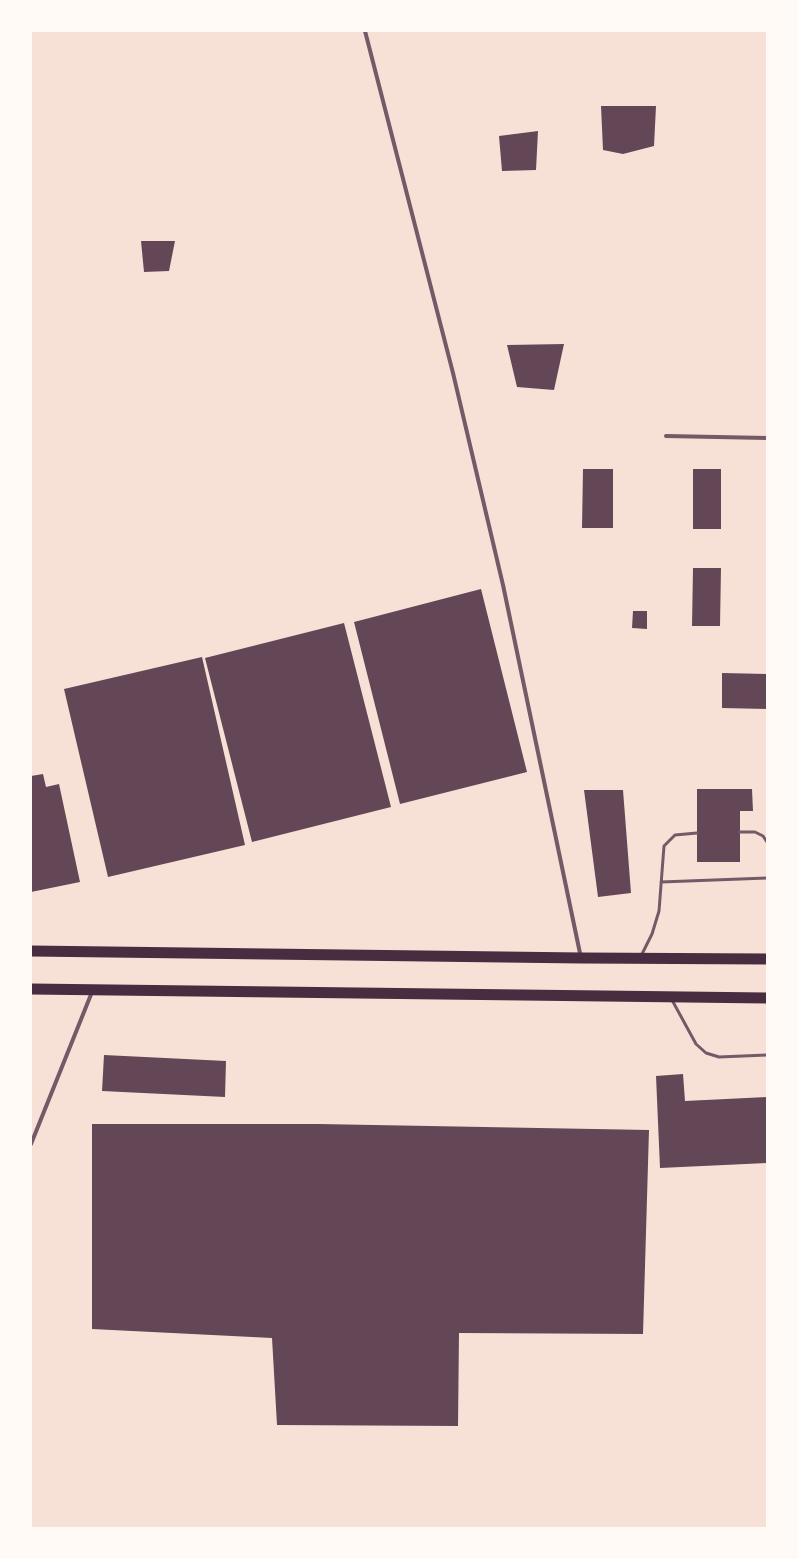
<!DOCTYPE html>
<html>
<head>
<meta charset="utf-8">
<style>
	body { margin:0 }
	#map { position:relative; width:798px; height:1559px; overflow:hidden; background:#f7e1d7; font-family:"IBM Plex Sans",sans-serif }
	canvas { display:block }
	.frame { position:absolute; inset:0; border:32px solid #fffaf5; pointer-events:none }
</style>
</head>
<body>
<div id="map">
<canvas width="798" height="1559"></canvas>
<div class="frame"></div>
</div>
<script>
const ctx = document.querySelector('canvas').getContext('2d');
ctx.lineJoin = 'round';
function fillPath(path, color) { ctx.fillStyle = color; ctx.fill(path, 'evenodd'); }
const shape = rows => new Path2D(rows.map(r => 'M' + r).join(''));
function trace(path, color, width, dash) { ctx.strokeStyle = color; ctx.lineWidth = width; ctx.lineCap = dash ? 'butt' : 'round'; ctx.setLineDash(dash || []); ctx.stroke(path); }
fillPath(shape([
	[601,106,656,106,654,146,623,154,603,150],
	[538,131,536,170,502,171,499,136],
	[141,241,175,241,169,271,144,272],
	[564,344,554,390,517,387,507,345],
	[583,469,613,469,613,528,582,528],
	[693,469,721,469,721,529,693,529],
	[693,568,721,568,720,626,692,626],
	[481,589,527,772,400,804,354,622],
	[633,611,647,611,647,629,632,628],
	[344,623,391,807,252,842,205,658],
	[202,657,245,845,108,877,64,689],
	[722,673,767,674,767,709,722,708],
	[43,774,46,787,59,784,80,882,31,892,31,776],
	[697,789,752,789,753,811,740,811,740,862,697,862],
	[584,790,623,790,631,893,598,897],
	[104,1055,226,1061,225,1097,102,1091],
	[683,1074,685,1101,767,1097,767,1163,660,1168,656,1076],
	[92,1124,319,1124,649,1130,643,1334,459,1333,458,1426,277,1425,272,1338,92,1329]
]), '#644757');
trace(shape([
	[740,832,755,832,763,836,767,842],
	[661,882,767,878],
	[641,956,652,934,659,911,664,846,675,835,697,833],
	[672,1000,696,1044,706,1053,719,1057,767,1055]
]), '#755966', 3);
trace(shape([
	[365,31,453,373,503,585,581,958],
	[666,436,767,438],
	[31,1144,92,992]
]), '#755966', 4);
trace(shape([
	[31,951,582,958,767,959],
	[31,989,767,998]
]), '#4a2c40', 11);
</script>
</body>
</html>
